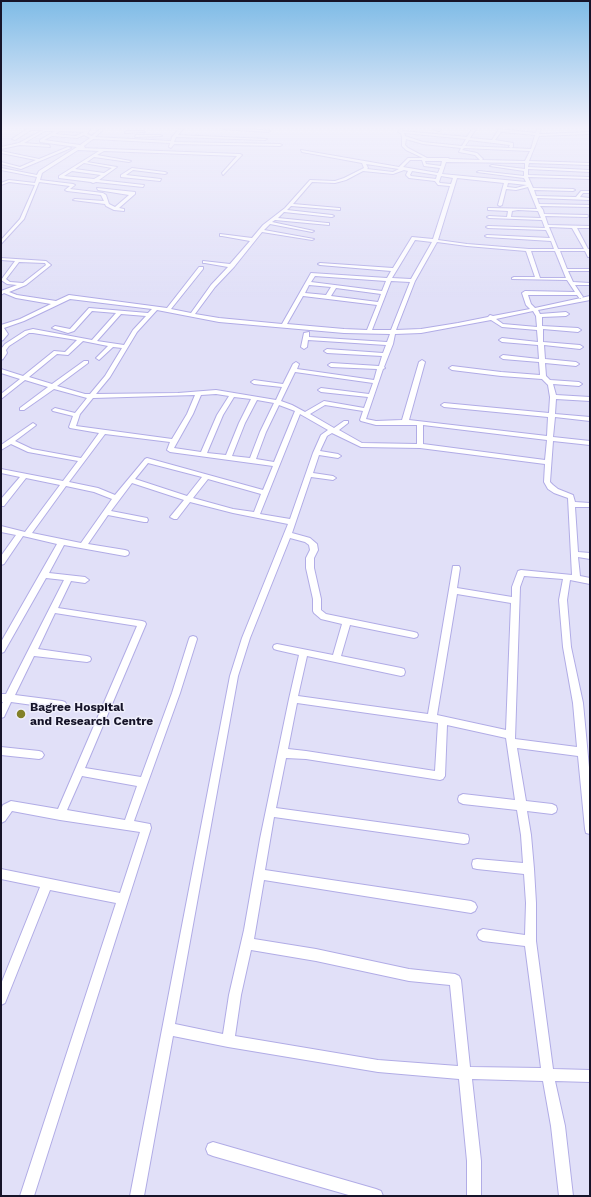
<!DOCTYPE html>
<html>
<head>
<meta charset="utf-8">
<style>
	body { margin:0 }
	#map { position:relative; width:591px; height:1197px; overflow:hidden; background:#e1e0f8; font-family:"Work Sans",sans-serif }
	canvas { display:block }
	.frame { position:absolute; inset:0; border:2px solid #161429; pointer-events:none }
</style>
</head>
<body>
<div id="map">
<canvas width="591" height="1197"></canvas>
<div class="frame"></div>
</div>
<script>
const ctx = document.querySelector('canvas').getContext('2d');
ctx.lineJoin = 'round';
const shape = rows => new Path2D(rows.map(r => 'M' + r).join(''));
function trace(path, color, width, dash) { ctx.strokeStyle = color; ctx.lineWidth = width; ctx.lineCap = dash ? 'butt' : 'round'; ctx.setLineDash(dash || []); ctx.stroke(path); }
function fillPath(path, color) { ctx.fillStyle = color; ctx.fill(path, 'evenodd'); }
function label(font, color, halo, rows, align = 'center') {
  ctx.font = font + ' "Work Sans",sans-serif'; ctx.lineWidth = 3; ctx.setLineDash([]); ctx.textBaseline = 'middle'; ctx.strokeStyle = halo; ctx.fillStyle = color; for (const [text, x, y, turn = 0] of rows) {
    ctx.save(); ctx.translate(x, y); ctx.rotate((+turn || 0) * Math.PI / 180); ctx.textAlign = isNaN(turn) ? turn : align; if (halo) ctx.strokeText(text, 0, 0); ctx.fillText(text, 0, 0); ctx.restore();
  }
}
const minor = shape([
	[27,129,90,129,87,134,92,136,100,129,104,129,95,137,171,141,172,137,179,129,183,129,178,135,267,139,265,140,176,137,174,142,280,144,282,145,280,146,174,144,171,148,169,147,170,143,93,139,84,146,85,148,81,148,240,154,242,155,223,175,222,173,237,156,104,151,97,155,131,161,129,162,94,157,87,162,117,167,99,180,144,185,143,187,96,182,93,183,91,182,59,178,59,176,99,151,78,150,42,173,40,180,73,184,75,185,70,189,103,193,106,195,109,204,115,207,129,195,98,190,97,188,135,192,135,194,119,208,124,209,124,211,114,210,106,206,105,204,73,200,75,199,104,201,101,195,67,191,65,190,70,186,39,182,24,219,1,244,1,240,20,219,35,185,9,182,1,185,1,183,9,180,35,183,37,177,1,170,1,168,37,175,39,171,77,147,40,142,40,140,55,131,45,131,24,143,49,145,50,147,20,145,1,149,1,147,19,143,43,130,31,130,15,140,12,139,27,129],
	[60,131,84,132,76,136,55,134,60,131],
	[84,135,90,138,80,145,44,140,52,136,77,138,84,135],
	[84,163,112,168,104,173,75,169,84,163],
	[72,171,101,175,94,179,64,176,72,171],
	[223,129,253,129,270,131,268,132,223,129],
	[400,129,402,129,403,131,467,137,472,129,476,129,470,138,492,140,499,129,536,133,537,129,541,129,539,134,544,134,590,132,590,134,539,136,529,161,590,163,590,165,529,163,528,167,590,170,590,172,528,169,528,175,590,177,590,179,528,177,533,188,573,189,575,190,573,191,534,190,536,196,576,197,581,191,590,191,590,193,583,193,580,197,590,198,590,200,537,198,539,204,590,205,590,207,540,206,543,210,544,214,587,215,589,216,587,217,545,216,548,225,590,226,590,228,577,228,588,249,590,249,590,257,588,257,585,251,560,251,567,269,590,269,590,271,568,271,573,282,590,283,590,285,575,285,583,297,580,299,577,295,528,295,531,304,535,308,590,296,590,300,538,310,540,314,566,312,569,314,566,316,542,317,542,326,578,328,581,330,578,332,543,329,543,342,580,345,583,347,580,349,544,345,545,359,576,362,579,364,576,366,545,363,546,376,550,380,579,382,582,384,579,386,553,384,556,395,590,397,590,401,556,399,555,414,590,417,590,421,555,417,553,437,590,441,590,445,553,441,550,482,553,485,558,489,573,495,575,502,590,503,590,507,575,507,578,552,590,553,590,559,578,557,580,576,590,578,590,584,570,580,567,600,571,647,583,703,590,778,590,834,586,833,585,829,578,756,517,748,526,801,552,804,556,806,557,809,556,812,552,814,527,811,531,835,534,869,536,903,536,941,553,1069,590,1070,590,1082,555,1081,565,1126,573,1196,559,1196,551,1126,543,1081,472,1079,481,1161,481,1196,467,1196,467,1161,459,1079,378,1072,228,1047,173,1036,144,1196,130,1196,230,676,242,638,288,524,233,513,190,502,177,519,174,519,170,517,184,500,132,483,111,511,147,518,148,520,147,522,144,522,108,515,88,544,125,550,128,551,129,553,128,555,125,556,64,545,49,573,85,577,89,580,85,583,71,581,58,608,142,621,145,622,146,624,85,768,141,777,172,693,189,639,190,637,193,636,196,637,197,639,180,693,134,821,150,824,151,828,34,1196,20,1196,116,903,50,890,5,1003,1,1005,1,984,40,887,1,879,1,869,120,893,140,832,60,820,12,811,5,821,1,823,1,809,3,805,11,801,58,809,137,626,55,613,38,649,87,656,90,657,91,659,90,661,87,662,34,656,15,695,62,701,65,702,67,705,65,708,62,709,11,702,4,717,1,718,1,705,3,702,1,702,1,694,6,694,64,580,46,578,4,652,1,653,1,642,57,544,23,536,4,564,1,565,1,556,16,535,1,532,1,526,25,532,60,485,26,478,4,506,1,506,1,499,20,477,1,473,1,469,63,481,78,461,28,452,11,444,1,450,1,445,33,423,36,425,35,426,15,441,32,449,81,458,99,433,70,428,69,427,73,416,53,411,52,410,55,408,75,413,87,398,54,389,24,410,20,410,20,408,48,387,25,380,1,399,1,394,20,379,1,373,1,369,23,376,54,351,65,352,77,340,33,333,29,333,9,346,6,350,7,353,3,359,1,360,1,349,5,344,25,331,33,329,92,340,116,313,92,311,74,331,68,333,52,328,55,326,70,329,89,308,148,313,152,309,70,299,24,321,4,328,8,334,3,340,1,341,2,334,1,325,20,319,51,304,16,298,4,293,1,295,1,291,17,285,7,284,1,280,15,261,1,260,1,258,46,261,51,265,26,285,9,292,17,295,56,301,69,295,167,308,199,267,203,267,203,269,171,309,191,313,211,285,228,267,205,263,203,263,203,261,230,264,250,241,222,236,220,236,220,234,252,238,263,225,285,208,310,180,335,181,344,178,364,168,362,163,302,152,301,150,399,167,408,158,423,158,406,150,402,146,402,137,401,133,398,132,400,129],
	[501,132,535,135,531,149,511,148,513,147,513,143,495,140,501,132],
	[404,133,466,139,462,146,423,142,405,136,404,133],
	[406,139,423,144,461,148,459,152,475,155,480,160,450,159,448,158,427,158,408,148,405,145,406,139],
	[469,140,510,145,509,147,511,148,465,146,469,140],
	[464,148,530,151,525,161,482,160,483,159,477,153,462,150,464,148],
	[410,160,422,160,424,166,440,168,438,173,403,167,410,160],
	[425,161,442,161,441,166,426,164,425,161],
	[446,162,525,163,525,169,492,165,490,166,524,171,524,176,479,171,477,172,524,178,526,182,442,174,446,162],
	[366,164,399,169,393,172,367,169,368,168,366,164],
	[404,170,408,171,406,175,409,178,435,181,438,185,450,186,433,239,412,237,393,268,320,263,318,264,320,265,391,271,387,278,311,273,282,324,219,318,195,314,215,287,234,267,262,232,312,240,314,239,264,230,270,224,312,232,314,231,272,222,275,220,329,225,329,223,327,223,278,218,284,212,332,217,334,216,332,215,287,210,291,206,340,210,340,208,339,208,293,204,312,182,335,183,346,180,363,171,393,174,404,170],
	[412,171,437,175,436,179,411,176,410,175,412,171],
	[441,176,453,178,451,184,440,183,439,182,441,176],
	[457,178,504,183,498,205,500,206,502,205,506,189,516,190,528,187,537,209,489,208,488,208,488,210,508,211,507,217,489,216,487,217,489,218,542,220,545,228,488,226,486,227,488,228,546,230,550,238,487,235,485,236,487,237,551,241,554,249,529,249,467,244,438,240,457,178],
	[508,183,527,185,516,188,507,187,508,183],
	[518,210,538,211,541,218,511,217,512,211,518,210],
	[549,227,572,228,584,249,558,249,549,227],
	[415,240,432,242,411,279,392,278,415,240],
	[437,242,467,246,526,251,535,277,514,277,512,278,512,279,567,280,575,292,525,291,522,293,526,305,530,309,493,316,490,315,488,317,458,323,421,329,396,330,415,281,437,242],
	[531,251,555,251,566,278,540,278,531,251],
	[19,262,45,263,46,265,23,283,10,282,6,279,19,262],
	[315,276,386,281,382,291,311,282,315,276],
	[391,281,410,282,391,330,372,330,391,281],
	[309,285,331,287,326,295,305,293,309,285],
	[336,288,381,294,378,302,331,296,336,288],
	[303,296,328,299,377,305,367,330,344,329,287,324,303,296],
	[157,310,219,322,344,333,390,334,387,342,309,337,309,332,304,333,301,347,304,349,307,347,308,340,386,345,383,353,327,349,324,351,327,353,382,356,379,366,331,363,328,365,331,367,377,369,374,380,297,369,299,364,296,362,293,364,283,384,254,380,251,382,254,384,282,387,276,400,216,390,178,393,96,394,110,377,137,332,157,310],
	[533,311,536,316,537,327,503,324,496,319,533,311],
	[121,314,146,316,133,330,124,345,97,341,121,314],
	[491,320,502,327,537,330,538,342,502,338,499,340,502,342,538,345,539,359,503,355,500,357,503,359,539,362,540,375,501,372,452,366,449,368,452,370,501,376,542,379,548,385,550,397,549,413,444,403,441,405,444,407,548,417,547,436,409,420,425,362,422,360,419,362,402,420,376,421,366,419,383,369,385,368,384,367,393,344,395,334,421,333,491,320],
	[83,341,108,346,96,358,99,360,113,347,122,348,105,376,90,394,85,394,57,386,88,363,88,361,84,361,52,384,29,377,57,354,68,355,83,341],
	[295,372,373,383,369,394,321,388,318,390,321,392,368,397,364,408,324,401,305,412,292,405,281,401,295,372],
	[216,394,229,396,217,415,201,452,174,448,193,414,201,395,216,394],
	[195,395,187,414,172,439,76,426,80,414,93,398,195,395],
	[234,397,251,399,239,423,226,455,207,453,223,415,234,397],
	[257,400,274,403,260,432,250,458,232,456,245,423,257,400],
	[279,405,295,411,274,462,256,459,266,432,279,405],
	[325,405,363,411,360,420,361,421,376,425,417,425,417,444,362,443,339,430,348,423,348,421,344,421,334,428,310,414,325,405],
	[300,414,328,430,321,435,313,453,290,519,260,514,300,414],
	[423,425,547,440,545,460,423,444,423,425],
	[332,433,361,447,420,448,545,464,544,482,548,489,554,493,568,498,572,575,521,570,518,571,512,587,512,597,457,588,460,568,459,566,453,566,428,714,298,696,307,656,401,676,404,675,405,672,404,669,401,668,341,656,350,625,414,638,417,637,418,635,417,633,414,632,326,614,321,610,321,599,314,568,314,558,318,550,317,544,310,538,292,533,311,477,333,480,336,478,333,476,313,473,319,455,338,458,341,456,338,454,320,451,327,436,332,433],
	[105,434,170,442,167,450,170,452,273,466,263,490,147,458,145,459,115,495,98,488,69,482,105,434],
	[148,463,202,477,187,496,135,479,148,463],
	[208,479,261,494,254,512,233,509,193,498,208,479],
	[66,486,94,492,112,499,81,543,32,533,66,486],
	[290,538,305,542,309,545,310,550,306,558,306,568,313,599,313,611,314,613,321,619,342,624,333,655,277,644,274,645,273,647,274,649,277,650,299,655,289,699,260,839,244,930,229,995,223,1034,175,1024,238,676,250,638,290,538],
	[524,576,563,579,559,600,563,647,573,703,577,747,515,739,520,587,524,576],
	[457,594,511,603,506,730,437,715,457,594],
	[297,703,438,723,435,771,306,751,288,749,297,703],
	[447,725,506,738,515,800,463,794,459,796,458,799,459,802,463,804,517,810,521,835,523,863,477,859,473,860,472,864,473,868,477,869,524,874,526,903,525,935,483,929,479,931,477,935,479,939,483,941,525,946,541,1068,470,1067,461,980,459,976,455,974,409,969,316,949,254,939,264,880,471,913,475,911,477,907,475,903,471,901,265,870,274,817,464,844,468,843,469,839,468,835,464,834,276,808,286,758,306,759,440,780,443,779,445,776,447,725],
	[82,776,137,786,125,820,67,810,82,776],
	[251,950,316,961,409,981,450,985,458,1066,378,1060,235,1036,241,995,251,950],
	[433,129,440,129,441,130,439,131,433,129],
	[126,131,143,131,145,132,125,133,126,131],
	[136,135,160,135,162,136,135,137,136,135],
	[68,147,71,148,21,169,1,164,1,162,20,167,36,160,1,153,1,151,39,159,68,147],
	[132,168,165,172,167,173,165,174,133,170,126,175,161,179,160,181,121,177,121,175,132,168],
	[1,747,39,751,42,752,44,755,42,758,39,759,1,755,1,747],
	[213,1142,376,1189,381,1191,383,1196,352,1196,213,1156,208,1154,206,1149,208,1144,213,1142]
]);
trace(minor, '#b1ace6', 2);
fillPath(minor, '#fff');
const sky = ctx.createLinearGradient(0, 0, 0, 297);
sky.addColorStop(0, '#7ebbe6');
sky.addColorStop(0.43, '#f2f1fc');
sky.addColorStop(1, '#f2f1fc00');
ctx.fillStyle = sky;
ctx.fillRect(0, 0, 591, 297);
for (const [x, y, r, color] of [
	[21,714,5,"#838129"]
]) { const dot = new Path2D(); dot.arc(x, y, r, 0, 2 * Math.PI); ctx.fillStyle = color; ctx.fill(dot); trace(dot, '#efeffb', 1.5); }
label('bold 12px', '#161429', '#efeffb', [
	["Bagree Hospital",30,707],
	["and Research Centre",30,721]
], 'left');
</script>
</body>
</html>
